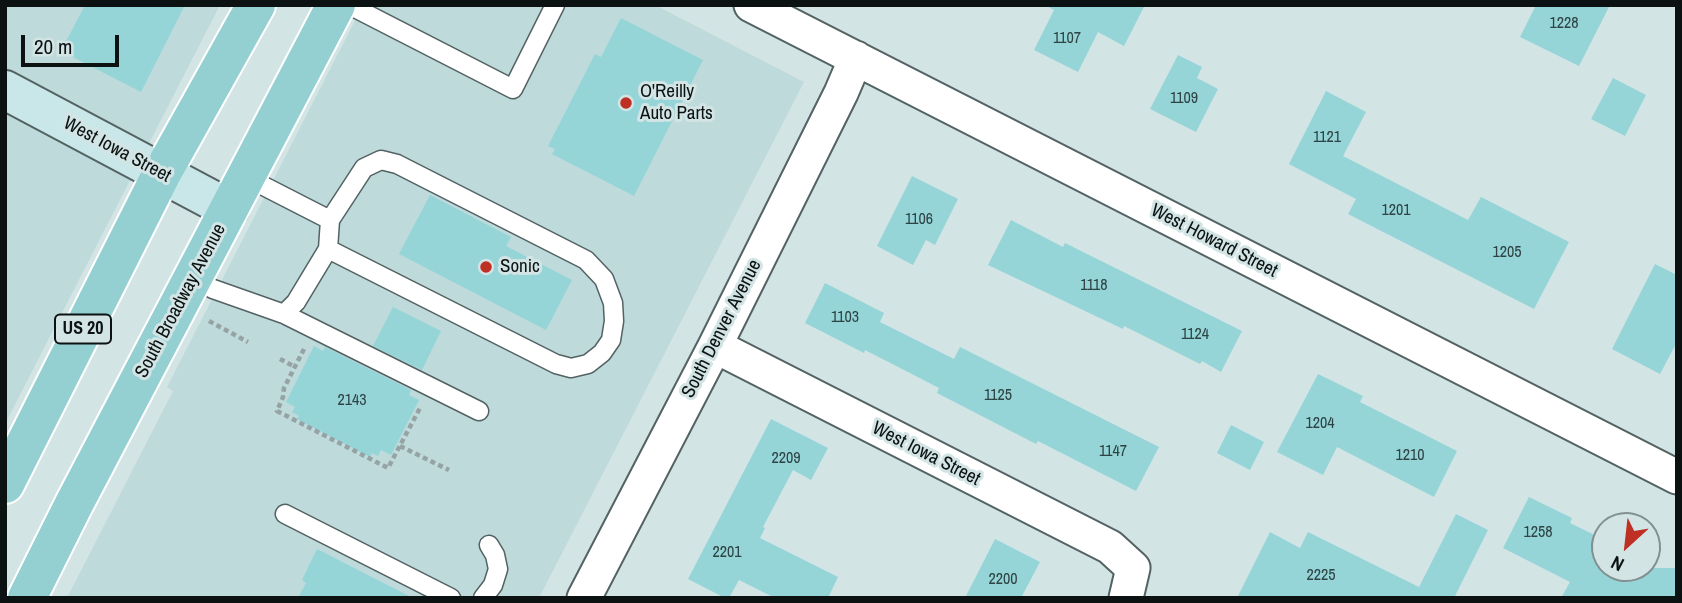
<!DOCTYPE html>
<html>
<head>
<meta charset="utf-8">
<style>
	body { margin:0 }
	#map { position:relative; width:1682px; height:603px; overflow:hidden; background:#d3e4e5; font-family:"Archivo Narrow",sans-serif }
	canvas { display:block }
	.frame { position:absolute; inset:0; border:7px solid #0c1212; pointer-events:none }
	.north { position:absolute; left:1591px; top:512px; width:70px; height:70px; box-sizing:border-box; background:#d3e4e5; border:2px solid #839091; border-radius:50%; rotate:207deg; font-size:19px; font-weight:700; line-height:28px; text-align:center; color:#0c1212 }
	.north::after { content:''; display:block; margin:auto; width:24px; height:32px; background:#bd3023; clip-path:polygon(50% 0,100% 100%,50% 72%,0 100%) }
	.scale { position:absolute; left:21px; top:35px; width:98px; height:32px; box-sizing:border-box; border:4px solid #0c1212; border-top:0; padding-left:9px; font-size:21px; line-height:24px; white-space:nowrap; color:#0c1212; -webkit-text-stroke:5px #d3e4e5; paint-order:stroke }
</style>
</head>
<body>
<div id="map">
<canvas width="1682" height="603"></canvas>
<div class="frame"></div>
<div class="north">N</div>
<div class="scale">20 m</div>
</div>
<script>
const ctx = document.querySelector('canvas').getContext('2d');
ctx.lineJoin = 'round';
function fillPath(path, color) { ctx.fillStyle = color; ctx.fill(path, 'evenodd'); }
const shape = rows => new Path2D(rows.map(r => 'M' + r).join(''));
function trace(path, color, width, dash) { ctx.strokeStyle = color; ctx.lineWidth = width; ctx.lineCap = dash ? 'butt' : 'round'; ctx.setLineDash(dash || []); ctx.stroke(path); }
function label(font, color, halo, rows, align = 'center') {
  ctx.font = font + ' "Archivo Narrow",sans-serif'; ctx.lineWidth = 6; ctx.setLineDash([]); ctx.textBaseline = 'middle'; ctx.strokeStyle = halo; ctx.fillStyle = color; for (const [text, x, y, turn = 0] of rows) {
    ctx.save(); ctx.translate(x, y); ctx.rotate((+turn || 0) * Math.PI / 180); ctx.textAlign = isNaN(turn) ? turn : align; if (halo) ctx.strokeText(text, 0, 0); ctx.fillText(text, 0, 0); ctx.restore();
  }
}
fillPath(shape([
	[5,5,220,5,5,424],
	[363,5,655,5,804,82,539,598,67,598,173,391,167,387]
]), '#bfdadb');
fillPath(shape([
	[85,5,185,5,141,92,61,51],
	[1045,5,1145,5,1124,46,1098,32,1078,72,1034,50,1054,10],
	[1536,5,1610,5,1579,66,1520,37],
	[621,18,703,60,634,196,552,154,555,149,548,146,595,54,601,57],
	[1178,55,1202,67,1197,78,1218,89,1196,132,1150,109],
	[1613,78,1646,95,1625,136,1591,119],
	[1326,91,1366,112,1343,156,1468,220,1481,197,1569,242,1534,309,1348,214,1356,199,1289,164],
	[912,176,958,199,935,245,926,240,913,265,877,246],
	[430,195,511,237,506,246,572,280,546,330,399,254],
	[1011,220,1063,247,1065,243,1242,331,1221,372,1202,361,1200,364,1124,326,1123,329,988,265],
	[1655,264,1677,275,1677,342,1660,374,1612,349],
	[825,283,884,313,880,322,954,359,960,347,1159,447,1136,491,1038,441,1036,444,937,393,939,388,865,350,864,353,805,323],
	[393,307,441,331,422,370,373,346],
	[314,346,323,351,325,347,411,390,409,395,419,400,391,455,381,450,378,456,372,453,370,457,297,419,299,416,292,412,295,407,286,402],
	[1318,374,1363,396,1360,402,1457,451,1434,497,1337,447,1323,475,1277,452],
	[771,419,828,448,811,480,793,470,763,527,765,528,760,538,838,577,828,598,775,598,739,580,729,598,725,598,688,579],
	[1231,425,1264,442,1250,470,1217,453],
	[1529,497,1572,518,1570,523,1605,540,1605,568,1677,568,1677,598,1561,598,1570,582,1503,548],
	[1456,514,1488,530,1454,598,1237,598,1270,532,1300,548,1308,532,1419,587],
	[995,539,1040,562,1021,598,965,598],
	[317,549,413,598,298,598,306,583,302,580]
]), '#95d5d8');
const lane = shape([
	[349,5,513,89,555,5],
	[246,177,330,220],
	[193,279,213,289,284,314,479,411],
	[284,314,296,302,328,249,556,364,571,368,588,364,602,353,611,340,614,321,613,303,604,279,586,260,397,164,381,160,364,168,330,220,328,249],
	[285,514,451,598],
	[483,598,493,585,498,569,495,555,489,545]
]);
const street = shape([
	[751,5,1677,477],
	[715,346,1110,547,1133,568,1126,598],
	[584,598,715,346,841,93,856,58]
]);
const secondary = shape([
	[5,90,229,209]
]);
const primary = shape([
	[5,484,162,173,256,5],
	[27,598,74,504,336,5]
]);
trace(lane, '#536263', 21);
trace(street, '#536263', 37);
trace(secondary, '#536263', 42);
trace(primary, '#fff', 42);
trace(shape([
	[209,321,248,342],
	[304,349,284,388,283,397,277,411,388,468,420,408],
	[280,359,295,367],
	[400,446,449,470]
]), '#96a3a4', 4.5, [5, 3.5]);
trace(lane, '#fff', 18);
trace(street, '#fff', 33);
trace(secondary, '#c9e7e8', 38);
trace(primary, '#94cfd2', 38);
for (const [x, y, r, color] of [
	[626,103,7,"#bd3023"],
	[486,267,7,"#bd3023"]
]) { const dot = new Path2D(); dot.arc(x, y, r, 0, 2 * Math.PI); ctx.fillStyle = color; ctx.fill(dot); trace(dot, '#d3e4e5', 2.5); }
label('16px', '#2e4344', null, [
	["1228",1564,24],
	["1107",1067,39],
	["1109",1184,99],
	["1121",1327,138],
	["1201",1396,211],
	["1106",919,220],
	["1205",1507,253],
	["1118",1094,286],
	["1103",845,318],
	["1124",1195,335],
	["1125",998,396],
	["2143",352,401],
	["1204",1320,424],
	["1147",1113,452],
	["1210",1410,456],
	["2209",786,459],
	["1258",1538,533],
	["2201",727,553],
	["2225",1321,576],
	["2200",1003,580]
]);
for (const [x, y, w] of [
	[83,329,56]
]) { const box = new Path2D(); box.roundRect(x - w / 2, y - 14.5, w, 29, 5); ctx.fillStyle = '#d3e4e5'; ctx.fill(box); trace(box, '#0c1212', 2); }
label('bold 18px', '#0c1212', null, [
	["US 20",83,329]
]);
label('19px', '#0c1212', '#d3e4e5', [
	["O'Reilly",640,92],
	["Auto Parts",640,114],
	["Sonic",500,267]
], 'left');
label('19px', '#0c1212', '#d3e4e5', [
	["West Iowa Street",117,150,28],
	["West Howard Street",1214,241,27],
	["South Broadway Avenue",181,301,-62],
	["South Denver Avenue",722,329,-63],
	["West Iowa Street",926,454,27]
]);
</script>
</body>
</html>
